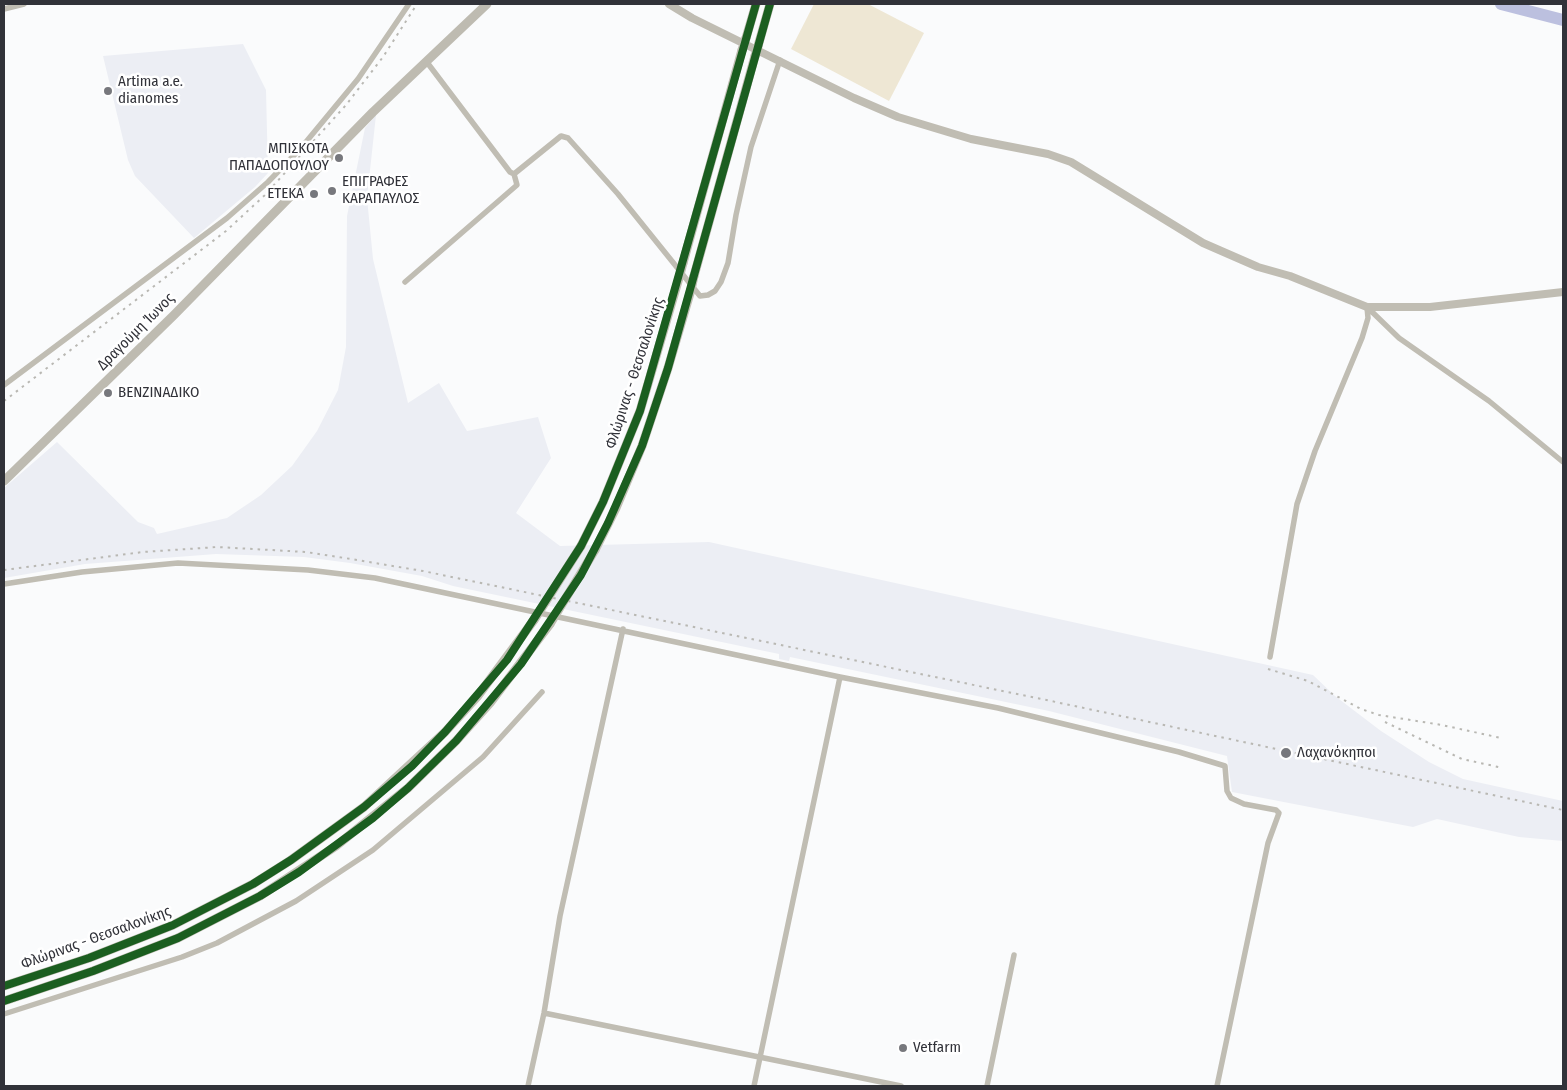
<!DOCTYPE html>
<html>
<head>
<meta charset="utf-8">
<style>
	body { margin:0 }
	#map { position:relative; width:1567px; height:1090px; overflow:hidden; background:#fafbfc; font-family:"Fira Sans Condensed",sans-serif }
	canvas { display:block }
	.frame { position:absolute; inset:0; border:5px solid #313239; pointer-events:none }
</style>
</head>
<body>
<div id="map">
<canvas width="1567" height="1090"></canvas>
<div class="frame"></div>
</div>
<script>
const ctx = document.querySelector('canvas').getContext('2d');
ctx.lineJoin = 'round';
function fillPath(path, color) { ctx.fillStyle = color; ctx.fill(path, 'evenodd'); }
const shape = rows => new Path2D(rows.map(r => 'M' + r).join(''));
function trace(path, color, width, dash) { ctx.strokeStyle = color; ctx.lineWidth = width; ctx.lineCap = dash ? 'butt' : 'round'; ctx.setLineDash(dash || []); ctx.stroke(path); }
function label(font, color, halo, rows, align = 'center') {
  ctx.font = font + ' "Fira Sans Condensed",sans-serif'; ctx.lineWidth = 5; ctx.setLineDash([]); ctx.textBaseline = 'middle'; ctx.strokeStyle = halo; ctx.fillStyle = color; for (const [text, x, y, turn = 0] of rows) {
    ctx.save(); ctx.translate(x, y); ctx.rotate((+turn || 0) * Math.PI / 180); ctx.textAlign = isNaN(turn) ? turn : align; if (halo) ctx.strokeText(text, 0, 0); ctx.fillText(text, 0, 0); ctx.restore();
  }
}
fillPath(shape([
	[243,44,266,90,268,173,255,187,194,238,135,176,128,160,103,56],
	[376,115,367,198,373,259,408,403,439,383,467,431,538,417,551,458,516,513,560,546,709,542,1313,675,1335,696,1381,731,1429,762,1463,779,1563,801,1563,841,1519,837,1437,819,1413,827,1232,792,1227,756,1049,711,790,657,789,661,779,659,779,654,453,586,422,576,350,563,304,557,216,554,85,564,4,578,4,488,57,442,138,522,154,528,157,534,227,518,261,495,292,466,317,431,338,390,346,347,347,216,365,128]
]), '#eceef4');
fillPath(shape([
	[814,4,868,4,924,33,889,101,791,49]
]), '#eee7d4');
trace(shape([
	[1501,4,1563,20]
]), '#bcc0df', 12);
trace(shape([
	[4,9,24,4],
	[514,174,561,136,568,138,618,194,700,296,708,295,715,291,721,282,728,263,736,215,751,147,780,60],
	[405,282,517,185,514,174,510,172,426,61],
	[1367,307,1399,338,1489,401,1563,462],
	[4,385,227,218,268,182,301,148,358,79,409,4],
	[4,584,82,572,178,563,308,570,375,578,840,677,998,708,1179,752,1225,766,1227,791,1231,798,1244,804,1276,810,1279,813,1268,843,1217,1086],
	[1270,657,1297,504,1315,451,1362,338,1368,318,1367,307],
	[544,1013,901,1086],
	[4,1014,182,957,217,943,296,901,373,850,483,757,542,692],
	[528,1086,544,1013,560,916,623,629],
	[754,1086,840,677],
	[987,1086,1014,955]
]), '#c0bdb3', 5.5);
trace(shape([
	[669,4,692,18,854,98,898,117,971,139,1048,154,1071,162,1203,243,1258,267,1290,276,1367,307,1430,307,1563,292]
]), '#c0bdb3', 8);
trace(shape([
	[4,481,174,315,373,112,487,4]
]), '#bebbb1', 9);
trace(shape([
	[746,38,756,4],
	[758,46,770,4],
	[683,263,742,50],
	[694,276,755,56],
	[581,546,603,502,640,411,679,278],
	[595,550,616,508,642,446,668,368,691,290],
	[4,986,89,958,173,925,253,884,291,860,364,807,445,732,477,697,534,620],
	[4,1001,93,971,178,938,260,896,336,846,408,788,456,741,490,703,550,624]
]), '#c0beb3', 9);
trace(shape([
	[4,401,226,231,265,195,346,105,383,57,417,4],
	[4,570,143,552,217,547,306,552,351,559,423,571,1051,701,1563,810],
	[1268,669,1308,681,1361,709,1379,715,1442,725,1501,738],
	[1385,722,1462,759,1503,768]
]), '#b9b8b3', 2, [2.5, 5]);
trace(shape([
	[742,50,746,38],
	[755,56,758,46],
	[679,278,683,263],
	[691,290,694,276],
	[534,620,581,546],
	[550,624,595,550]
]), '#c0beb3', 9);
trace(shape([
	[4,986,89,958,173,925,253,884,291,860,364,807,412,766,445,732,507,660,581,546,603,502,640,411,756,4],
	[4,1001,93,971,178,938,260,896,299,872,373,818,408,788,456,741,521,664,581,575,608,523,642,446,668,368,770,4]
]), '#1b5e20', 8);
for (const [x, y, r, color] of [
	[108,91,5,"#77787d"],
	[339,158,5,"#77787d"],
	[332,191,5,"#77787d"],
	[314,194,5,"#77787d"],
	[108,393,5,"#77787d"],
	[1286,753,6,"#77787d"],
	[903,1048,5,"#77787d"]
]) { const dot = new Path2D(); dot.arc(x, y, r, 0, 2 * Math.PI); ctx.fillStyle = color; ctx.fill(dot); trace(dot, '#fff', 2); }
label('15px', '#313239', '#fff', [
	["Artima a.e.",118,82],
	["dianomes",118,99],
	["ΜΠΙΣΚΟΤΑ",329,149,"right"],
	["ΠΑΠΑΔΟΠΟΥΛΟΥ",329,166,"right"],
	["ΕΠΙΓΡΑΦΕΣ",342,182],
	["ΚΑΡΑΠΑΥΛΟΣ",342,199],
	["ΕΤΕΚΑ",304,194,"right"],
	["ΒΕΝΖΙΝΑΔΙΚΟ",118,393],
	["Λαχανόκηποι",1297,753],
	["Vetfarm",913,1048]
], 'left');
label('15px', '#313239', '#fff', [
	["Δραγούμη Ίωνος",136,332,-45],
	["Φλώρινας - Θεσσαλονίκης",635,373,-72],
	["Φλώρινας - Θεσσαλονίκης",96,938,-20]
]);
</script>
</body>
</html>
